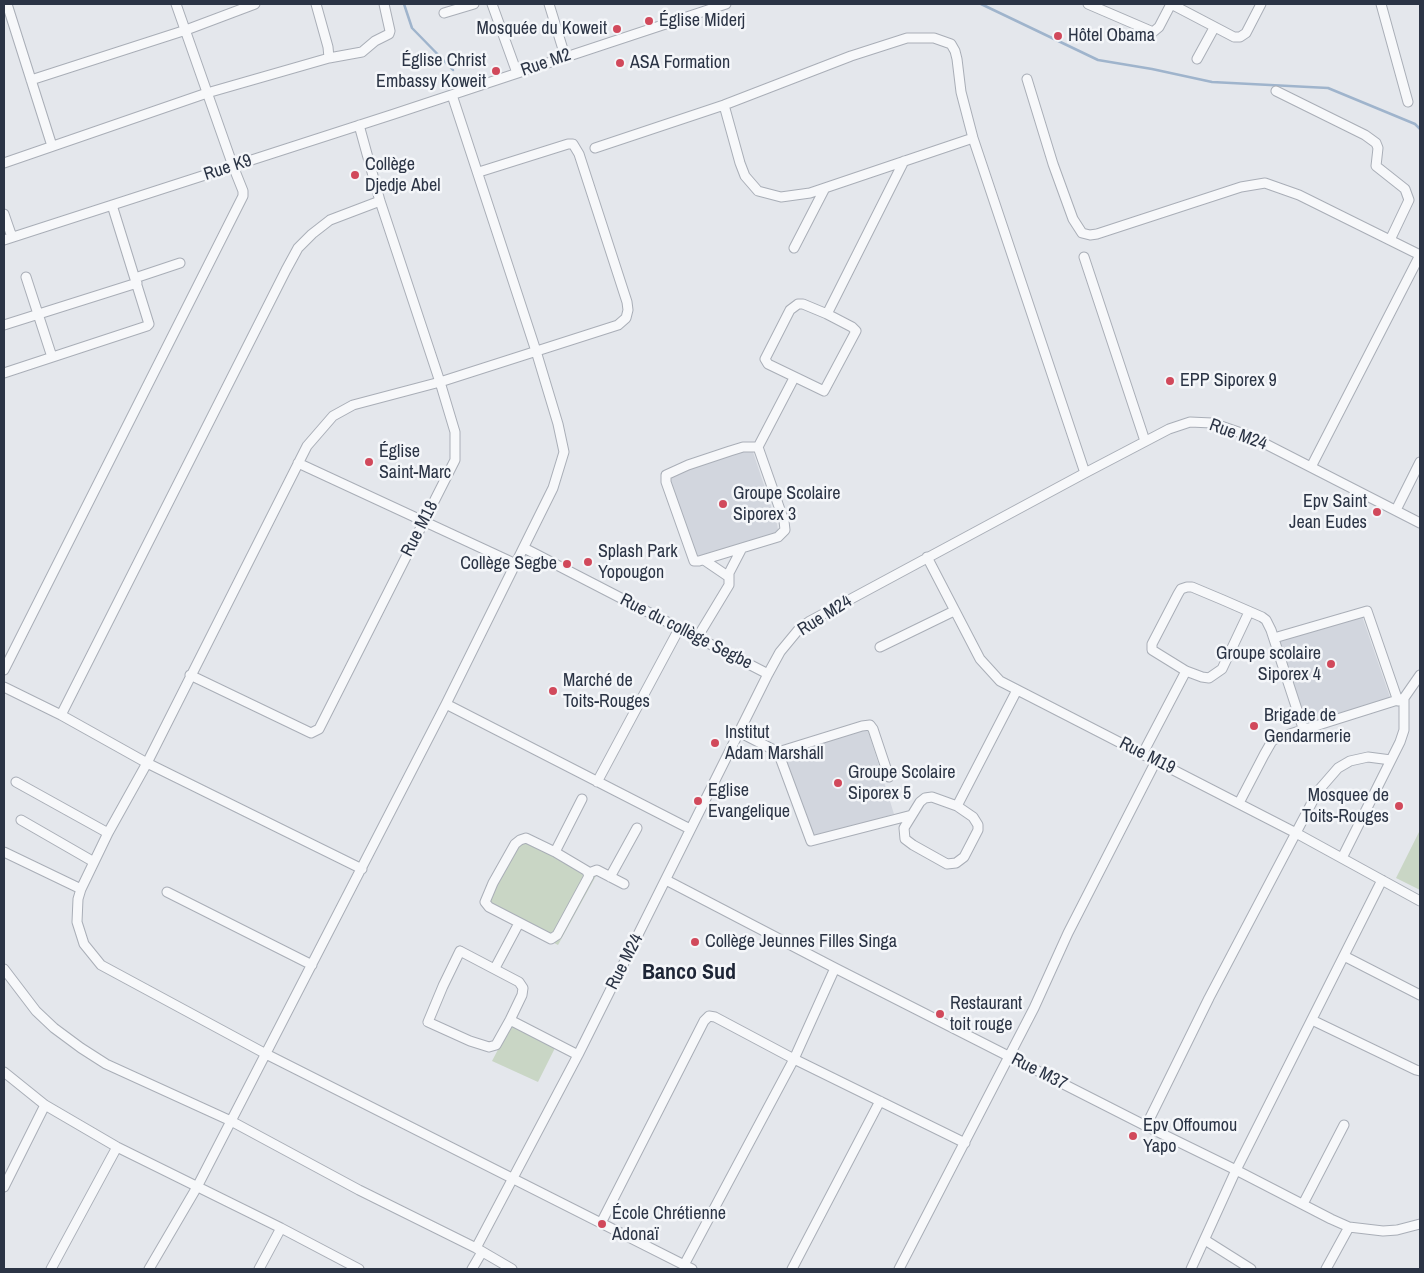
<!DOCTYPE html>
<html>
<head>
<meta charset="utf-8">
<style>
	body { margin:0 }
	#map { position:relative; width:1424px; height:1273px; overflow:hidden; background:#e4e7ec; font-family:"Archivo Narrow",sans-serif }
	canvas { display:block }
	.frame { position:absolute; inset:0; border:5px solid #2b3445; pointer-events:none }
</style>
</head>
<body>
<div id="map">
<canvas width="1424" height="1273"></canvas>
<div class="frame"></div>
</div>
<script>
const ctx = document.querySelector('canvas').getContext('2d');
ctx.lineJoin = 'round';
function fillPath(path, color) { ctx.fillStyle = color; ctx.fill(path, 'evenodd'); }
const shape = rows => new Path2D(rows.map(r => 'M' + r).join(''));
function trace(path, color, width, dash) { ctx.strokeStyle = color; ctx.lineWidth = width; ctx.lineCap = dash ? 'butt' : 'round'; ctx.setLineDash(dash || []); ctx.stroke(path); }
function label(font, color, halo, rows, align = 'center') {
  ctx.font = font + ' "Archivo Narrow",sans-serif'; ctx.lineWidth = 5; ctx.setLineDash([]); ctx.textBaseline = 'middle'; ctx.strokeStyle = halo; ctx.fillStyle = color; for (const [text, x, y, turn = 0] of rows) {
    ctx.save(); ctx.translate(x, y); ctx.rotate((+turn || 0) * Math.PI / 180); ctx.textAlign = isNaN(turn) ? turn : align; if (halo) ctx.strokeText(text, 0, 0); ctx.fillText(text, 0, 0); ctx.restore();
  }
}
fillPath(shape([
	[742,449,751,450,753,452,777,524,778,530,777,533,694,560,668,475],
	[1362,616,1391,700,1305,727,1276,642],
	[867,727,894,814,811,840,782,753]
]), '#d2d6de');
fillPath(shape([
	[1420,830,1420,890,1396,878],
	[524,835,597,874,558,945,486,907],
	[512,1023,557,1044,538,1082,492,1061]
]), '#c9d6c5');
trace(shape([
	[404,4,412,28,453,70],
	[981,4,1098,60,1152,69,1212,82,1328,88,1415,124,1420,129]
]), '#9fb4cc', 2.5);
const minor = shape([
	[7,4,52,146],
	[492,4,517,73],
	[549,4,565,56],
	[1088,4,1153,32,1159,27,1171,4],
	[1171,4,1234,37,1240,37,1246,33,1261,4],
	[1381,4,1408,102],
	[444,13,474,4],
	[329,58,362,52,375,41,389,34,390,31,384,4],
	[1197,59,1214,28],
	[1027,79,1053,164,1073,219,1082,233,1090,235,1097,234,1241,187,1265,183,1299,195,1420,255],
	[31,80,186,30,255,4],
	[1276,91,1365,135,1376,143,1378,148,1376,166,1405,189,1409,200,1390,240],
	[724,105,740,163,745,176,758,191,781,197,810,193,973,138],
	[595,148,724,105,851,56,907,38,934,38,951,44,955,51,957,59,961,92,973,138,1085,473],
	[4,163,207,93,329,58,328,47,316,4],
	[479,172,568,144,573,144,579,154,627,302,628,310,626,318,618,325,440,382,353,405,333,416,307,446,147,763,108,833,81,889,78,899,77,922,84,944,101,965,266,1054,692,1269],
	[4,214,12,237],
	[4,240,394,114,726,4],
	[794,248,825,188],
	[1084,257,1145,441],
	[26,277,52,357],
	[135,278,180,263],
	[798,304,803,304,827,314,852,327,856,331,824,391,768,364,765,359,790,310,798,304],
	[827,314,904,161],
	[4,325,137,283],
	[4,373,147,326,149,324,112,205],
	[758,447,743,447,730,451,688,465,666,475,666,482,694,561,699,561,778,537,785,530,784,521,758,447,794,378],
	[298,463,516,564],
	[1311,467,1420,255],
	[1396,510,1420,462],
	[524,548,768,674],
	[927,557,980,659,1000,681,1296,833,1420,901],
	[704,560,729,577],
	[1249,612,1222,669,1209,678,1202,677,1186,671,1152,650,1152,644,1178,594,1181,589,1187,587,1192,587,1223,600,1262,617,1266,620,1271,630,1304,731],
	[697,638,729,585,729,573,742,548],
	[1274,638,1367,611,1398,701],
	[880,647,954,611],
	[4,670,243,196,243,191,233,166,176,4],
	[190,675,311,733,319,729,455,460,455,432,440,382,380,201,359,125],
	[4,687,61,715,147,763,362,869],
	[446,704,690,829],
	[61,715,286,270,298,248,312,234,330,220,380,201],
	[739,732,778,752,811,841,912,815],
	[778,752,862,726,870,725,873,729,889,777],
	[1143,753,1186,671],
	[16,782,108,833],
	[597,782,679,629],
	[932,797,957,806,973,817,978,825,978,830,964,857,956,863,947,864,913,845,905,839,904,828,920,802,925,798,932,797],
	[1239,803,1264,755,1272,741,1277,738,1404,698],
	[957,806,1017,690],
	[21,820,94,862],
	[4,852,81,889],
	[555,852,582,868,587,871,589,876,557,935,551,939,489,907,485,902,493,883,515,844,520,840,526,838,555,852,582,799],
	[1342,858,1400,742,1404,730,1404,698,1420,675],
	[589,873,597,870,624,884],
	[610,877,637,828],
	[666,880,835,968,1146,1126,1236,1170,1331,1219,1349,1227,1383,1231,1397,1230,1420,1224],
	[167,892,312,965],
	[460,951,519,982,523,988,522,995,510,1020,496,1045,489,1047,470,1041,428,1022,443,986,460,951],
	[1344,956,1420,995],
	[495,968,519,923],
	[4,969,36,1011,54,1028,81,1048,106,1064,231,1121,359,1190,476,1248,512,1269],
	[510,1020,578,1055],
	[1312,1020,1416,1070,1420,1071],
	[4,1072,45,1105,117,1147,281,1228,359,1269],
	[1146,1126,1209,998,1318,791,1338,768,1350,761,1368,757,1391,760],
	[4,1187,45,1105],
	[1303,1204,1344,1125],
	[601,1223,704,1021,709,1016,715,1017,794,1059,965,1143],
	[1205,1240,1251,1269],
	[476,1248,578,1055,768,674,780,652,799,629,810,621,1085,473,1169,429,1190,422,1212,423,1250,436,1420,523],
	[684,1265,794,1059,835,968],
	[51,1269,117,1147],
	[149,1269,197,1187,446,704,553,488,564,452,558,424,536,351,452,95],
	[259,1269,281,1228],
	[472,1269,482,1252],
	[792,1269,880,1101],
	[899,1269,1034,1008,1068,933,1156,761],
	[1191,1269,1236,1170,1382,880],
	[1326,1269,1349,1227]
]);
trace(minor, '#a9aeb7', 11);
trace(minor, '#f7f8fa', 9);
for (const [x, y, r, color] of [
	[649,21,5,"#d1495b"],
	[617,29,5,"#d1495b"],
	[1058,36,5,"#d1495b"],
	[620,63,5,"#d1495b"],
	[496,71,5,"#d1495b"],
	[355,175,5,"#d1495b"],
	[1170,381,5,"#d1495b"],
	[369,462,5,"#d1495b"],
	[723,504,5,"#d1495b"],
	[1377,512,5,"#d1495b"],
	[588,562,5,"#d1495b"],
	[567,564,5,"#d1495b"],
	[1331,664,5,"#d1495b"],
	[553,691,5,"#d1495b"],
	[1254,726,5,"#d1495b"],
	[715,743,5,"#d1495b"],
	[838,783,5,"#d1495b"],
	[698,801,5,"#d1495b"],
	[1399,806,5,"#d1495b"],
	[695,942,5,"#d1495b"],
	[940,1014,5,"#d1495b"],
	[1133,1136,5,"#d1495b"],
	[602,1224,5,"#d1495b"]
]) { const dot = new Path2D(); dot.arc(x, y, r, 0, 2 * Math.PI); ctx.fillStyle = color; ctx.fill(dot); trace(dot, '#f4f6f9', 2); }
label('18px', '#2b3445', '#f4f6f9', [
	["Église Miderj",659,21],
	["Mosquée du Koweit",607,29,"right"],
	["Hôtel Obama",1068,36],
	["Église Christ",486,61,"right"],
	["Embassy Koweit",486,82,"right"],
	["ASA Formation",630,63],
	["Collège",365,165],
	["Djedje Abel",365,186],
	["EPP Siporex 9",1180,381],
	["Église",379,452],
	["Saint-Marc",379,473],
	["Groupe Scolaire",733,494],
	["Siporex 3",733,515],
	["Epv Saint",1367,502,"right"],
	["Jean Eudes",1367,523,"right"],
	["Splash Park",598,552],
	["Yopougon",598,573],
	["Collège Segbe",557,564,"right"],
	["Groupe scolaire",1321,654,"right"],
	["Siporex 4",1321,675,"right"],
	["Marché de",563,681],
	["Toits-Rouges",563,702],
	["Brigade de",1264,716],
	["Gendarmerie",1264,737],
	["Institut",725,733],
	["Adam Marshall",725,754],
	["Groupe Scolaire",848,773],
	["Siporex 5",848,794],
	["Eglise",708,791],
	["Evangelique",708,812],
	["Mosquee de",1389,796,"right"],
	["Toits-Rouges",1389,817,"right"],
	["Collège Jeunnes Filles Singa",705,942],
	["Restaurant",950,1004],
	["toit rouge",950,1025],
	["Epv Offoumou",1143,1126],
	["Yapo",1143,1147],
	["École Chrétienne",612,1214],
	["Adonaï",612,1235]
], 'left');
label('18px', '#2b3445', '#f4f6f9', [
	["Rue M2",546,63,-19],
	["Rue K9",228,168,-18],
	["Rue M24",1238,435,20],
	["Rue M18",420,529,-63],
	["Rue M24",825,616,-32],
	["Rue du collège Segbe",686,632,27],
	["Rue M19",1147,756,27],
	["Rue M24",625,962,-63],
	["Rue M37",1039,1072,27]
]);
label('bold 22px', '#1d2536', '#f4f6f9', [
	["Banco Sud",689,973]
]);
</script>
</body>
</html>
